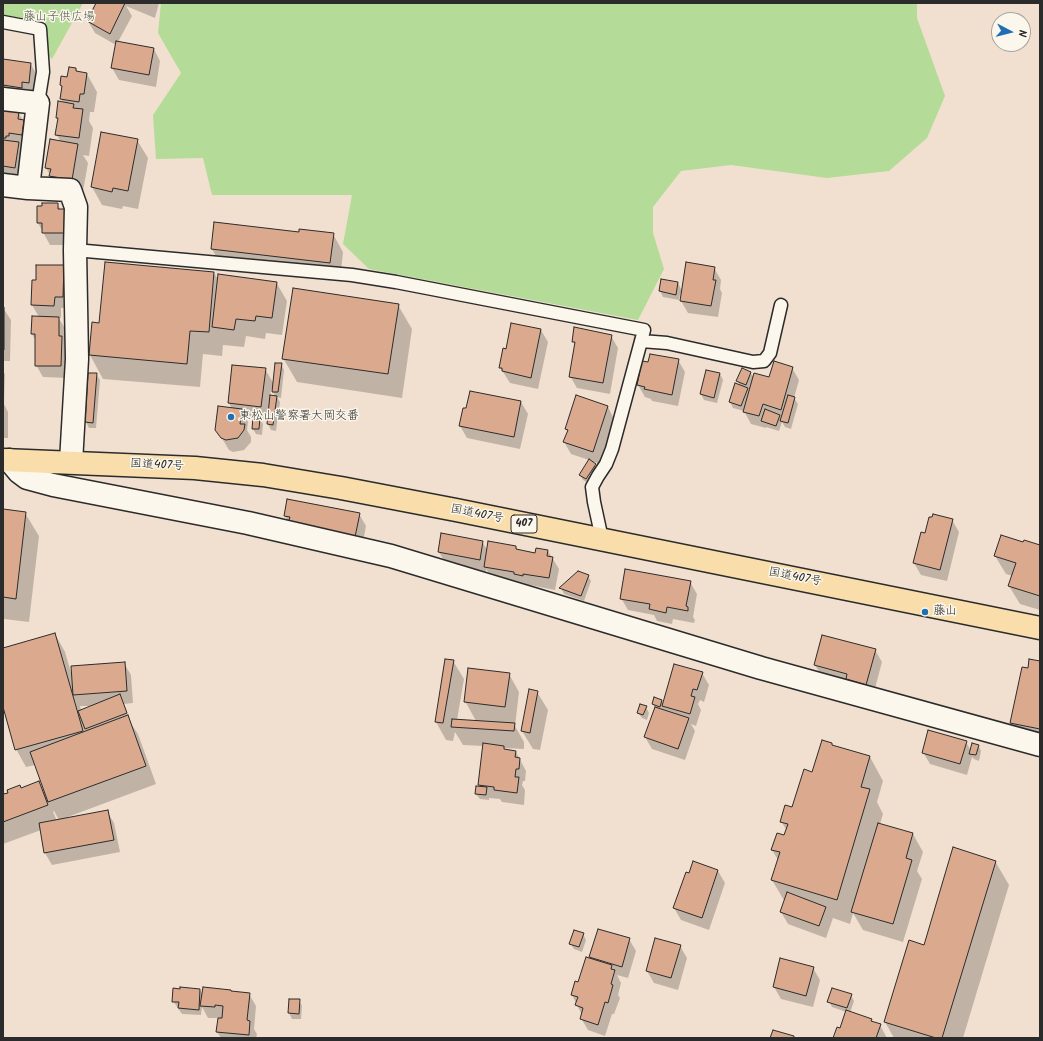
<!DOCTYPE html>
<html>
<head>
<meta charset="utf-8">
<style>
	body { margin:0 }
	#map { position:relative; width:1043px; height:1041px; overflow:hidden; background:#f1e0d0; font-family:Kalam,sans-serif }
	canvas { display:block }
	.frame { position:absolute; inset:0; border:4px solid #2b2b2b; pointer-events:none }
	.north { position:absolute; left:991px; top:12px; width:40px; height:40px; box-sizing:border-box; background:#fbf7ec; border:1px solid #a8a59f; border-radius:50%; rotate:97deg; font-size:11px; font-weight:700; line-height:16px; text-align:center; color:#2b2b2b }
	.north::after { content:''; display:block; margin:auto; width:14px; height:18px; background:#1f6fb2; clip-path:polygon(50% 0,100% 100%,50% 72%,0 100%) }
</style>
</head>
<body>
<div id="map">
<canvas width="1043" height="1041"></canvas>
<div class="frame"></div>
<div class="north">N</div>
</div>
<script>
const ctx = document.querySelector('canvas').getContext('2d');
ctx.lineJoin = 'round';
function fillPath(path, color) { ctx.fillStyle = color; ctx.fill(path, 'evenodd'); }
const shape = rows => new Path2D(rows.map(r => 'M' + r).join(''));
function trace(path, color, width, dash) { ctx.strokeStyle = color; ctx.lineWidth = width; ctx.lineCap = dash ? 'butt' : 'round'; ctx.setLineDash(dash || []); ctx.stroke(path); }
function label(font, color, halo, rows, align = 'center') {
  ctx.font = font + ' Kalam,"Klee One",sans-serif'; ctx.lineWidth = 3; ctx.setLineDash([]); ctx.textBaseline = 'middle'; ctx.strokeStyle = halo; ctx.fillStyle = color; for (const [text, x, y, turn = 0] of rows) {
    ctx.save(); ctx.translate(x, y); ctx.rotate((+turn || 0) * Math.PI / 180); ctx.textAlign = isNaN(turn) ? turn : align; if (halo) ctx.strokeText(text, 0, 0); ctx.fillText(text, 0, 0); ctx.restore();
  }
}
fillPath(shape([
	[3,3,83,3,52,59,44,51,45,22,3,15],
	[161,3,917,3,917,18,945,96,927,138,889,171,827,178,731,165,681,171,653,207,653,233,664,269,638,320,369,269,343,244,352,195,212,195,203,158,156,159,153,115,181,73,158,33]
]), '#b4db97');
fillPath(shape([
	[97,3,159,3,155,18,126,6,132,16,118,42,154,49,160,61,156,87,119,80,112,68,116,45,95,33,88,21],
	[3,60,30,63,37,75,35,94,3,96],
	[76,69,78,73,87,74,97,92,94,112,90,112,89,121,93,128,89,156,83,155,88,163,82,197,61,194,46,168,61,142,56,134,59,121,57,118,63,103,61,99,62,88,61,85],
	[3,110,18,112,29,130,28,161,12,188,3,187],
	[102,134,137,140,148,158,138,209,123,206,122,209,102,205,92,187],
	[57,204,61,210,74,245,50,245,38,223,38,207],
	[333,234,343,252,340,280,222,267,212,249],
	[64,266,71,278,70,308,61,308,61,318,58,317,66,330,65,344,68,349,68,378,43,377,36,365,36,341,32,334,33,317,39,317,32,305,36,281],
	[714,268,721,280,720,289,722,293,718,317,688,313,681,301,682,295,680,294,679,300,663,297,660,291,662,280,678,283,682,291],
	[214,273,219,281,276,282,287,301,282,335,266,333,265,339,246,336,244,347,223,345,222,356,203,354,200,387,103,379,90,355,100,324],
	[398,305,412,329,402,398,297,382,283,358],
	[3,308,11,320,10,361,3,361],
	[541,330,548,342,538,389,510,383,500,367,507,350],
	[611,336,618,348,610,394,577,388,570,376,576,346,573,341],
	[678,360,685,372,678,406,652,401,651,399,645,397,638,385,642,362,649,363],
	[281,364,284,370,281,398,277,397,280,402,276,431,271,430,268,424,268,418,259,417,263,424,262,435,256,434,253,429,254,417,245,416,248,422,247,430,251,437,251,442,244,450,233,452,229,450,217,430,232,409,229,403,265,369,274,384],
	[271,389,276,397,270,396],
	[792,368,799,380,794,398,798,404,791,429,785,427,782,422,779,431,766,427,766,428,751,424,744,411,733,408,730,402,740,386,738,381,750,372,754,378,770,379],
	[3,371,5,374,4,404,8,412,8,438,3,438],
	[707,371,720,374,723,380,717,403,704,400,701,394],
	[96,374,100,380,96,428,89,428,86,422],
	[521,402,528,414,520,449,467,438,460,426],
	[608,407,614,419,600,464,591,461,598,470,590,484,583,480,580,475,589,460,571,454,564,442,568,432,566,428],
	[3,510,25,513,39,536,29,622,4,619,3,633],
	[359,514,366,526,362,548,292,528,285,516],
	[933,519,952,520,959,532,947,581,921,575,914,563,925,534],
	[482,542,488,551,516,547,518,551,536,554,548,551,559,569,555,590,530,585,529,588,522,586,520,583,492,578,486,569,486,572,446,564,439,552],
	[1023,544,1040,546,1040,610,1020,604,1009,586,1013,576,1006,574,995,556],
	[588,576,591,581,584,601,564,594,561,588],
	[690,582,697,594,693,617,695,620,694,623,673,619,672,624,657,621,654,615,628,610,621,598],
	[55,634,65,652,72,676,124,663,131,675,133,703,124,704,132,725,138,734,156,784,65,818,65,819,107,811,114,823,120,852,52,865,45,853,41,830,3,844,3,796,39,782,44,792,45,791,35,765,26,767,16,749,3,703,3,649],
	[80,706,92,706,81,710],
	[54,811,59,820,57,821,53,812],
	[875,650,882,662,873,696,822,677,815,665],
	[453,661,464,679,457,720,476,721,465,701,509,674,519,692,515,726,524,742,524,749,504,748,506,751,516,752,526,771,525,781,523,781,522,785,525,790,524,805,502,802,500,799,489,798,489,800,480,799,476,794,480,787,479,785,483,746,463,745,455,732,453,741,446,740,436,722],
	[1040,662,1040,739,1018,735,1011,723,1029,669],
	[702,673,709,685,704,702,700,700,698,704,701,710,696,726,691,724,695,731,685,760,652,749,645,737,655,708,653,704,662,701,664,704],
	[537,692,548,710,540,750,533,749,522,731],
	[646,707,649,713,647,720,642,718,638,713],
	[966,742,971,751,978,745,981,751,979,761,974,759,972,757,967,775,930,764,923,752],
	[832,744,833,746,870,757,883,781,877,802,883,814,880,824,913,834,923,852,917,871,922,879,903,942,863,930,853,913,850,924,833,918,826,938,788,924,781,912,785,902,772,880,778,860,772,850,785,836,787,831,781,821,793,808,813,773],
	[995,861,1009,885,963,1038,894,1038,885,1022,924,946],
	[694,862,718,871,725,883,709,930,681,920,674,908],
	[583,934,586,940,582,952,574,949,570,943],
	[629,939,636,951,628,978,617,975,621,983,618,995,620,998,614,1014,612,1014,605,1036,588,1030,581,1018,582,1015,572,995,592,960,590,957],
	[680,946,687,958,678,990,654,983,647,971],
	[813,968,820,980,813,1007,781,999,774,987],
	[200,990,203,995,231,992,249,994,256,1006,254,1029,257,1034,256,1038,221,1038,217,1032,219,1018,208,1018,202,1007,201,1015,182,1014,173,1001],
	[851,995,854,1001,850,1013,871,1019,873,1023,880,1025,887,1038,834,1038,841,1030,846,1012,832,1007,829,1001],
	[299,1000,302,1006,301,1019,292,1019,289,1013]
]), '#0003');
const building = shape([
	[96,3,125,3,110,34,87,21,96,3],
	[116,41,154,48,149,75,111,68,116,41],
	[3,59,31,63,29,83,22,82,22,88,3,85,3,59],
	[69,67,76,68,76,71,87,73,84,94,80,94,79,102,60,99,62,86,60,85,61,76,67,77,69,67],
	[58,101,74,104,73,108,83,109,79,138,55,135,58,118,56,118,58,101],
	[3,109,19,111,18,119,24,120,22,135,9,133,9,136,6,136,6,138,3,138,3,109],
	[101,132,138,139,128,191,113,188,112,192,91,187,101,132],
	[50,139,78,144,72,180,49,176,51,169,45,168,50,139],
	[3,140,19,142,15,168,3,166,3,140],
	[42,203,58,203,58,209,68,209,67,233,42,233,42,223,37,223,37,206,42,206,42,203],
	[214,222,299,232,299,229,334,233,330,263,211,249,214,222],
	[105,262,214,272,209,332,190,331,187,364,89,355,92,322,99,323,105,262],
	[686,262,715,267,713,280,716,280,711,306,680,301,686,262],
	[36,265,64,265,63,297,55,297,54,306,31,305,32,280,36,280,36,265],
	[218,274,277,282,272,318,256,316,255,321,236,319,234,330,212,327,218,274],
	[661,279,678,282,676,295,659,291,661,279],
	[293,288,399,304,388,374,282,359,293,288],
	[3,307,4,307,4,350,3,350,3,307],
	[32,316,59,317,59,336,62,336,61,366,35,366,35,334,31,334,32,316],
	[511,323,541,329,531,378,502,371,502,368,499,368,503,348,506,349,511,323],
	[574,327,612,335,603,383,569,377,575,342,572,342,574,327],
	[650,354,679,359,672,395,644,389,645,387,637,385,642,361,648,362,650,354],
	[774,361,793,367,781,410,763,404,759,416,743,412,754,373,769,377,774,361],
	[275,363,282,363,278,392,272,392,275,363],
	[232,365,266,368,261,407,228,403,232,365],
	[742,368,751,372,746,385,736,381,742,368],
	[706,370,720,373,714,398,700,394,706,370],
	[88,373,97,373,93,423,85,422,88,373],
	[735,383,748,388,741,406,729,402,735,383],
	[470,391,521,401,514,437,459,426,463,408,466,408,470,391],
	[270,395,277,396,273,425,267,424,270,395],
	[576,395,608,406,593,452,563,442,568,430,565,429,576,395],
	[788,395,795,397,788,423,780,421,788,395],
	[218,406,242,409,240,424,245,424,244,430,238,438,226,440,221,438,215,430,218,406],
	[765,409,780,415,776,426,761,421,765,409],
	[253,417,260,418,259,429,252,429,253,417],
	[589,459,596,464,586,479,579,475,589,459],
	[287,499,360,513,355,537,288,523,290,517,284,516,287,499],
	[3,509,26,512,16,599,3,597,3,509],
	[933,514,953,519,940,570,913,563,921,532,925,533,929,517,932,517,933,514],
	[441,533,483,541,480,560,438,552,441,533],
	[1001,535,1023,542,1024,540,1040,545,1040,596,1008,586,1016,563,994,556,1001,535],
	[488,541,516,546,516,549,535,553,536,548,548,550,547,556,553,557,549,578,523,574,523,576,514,574,514,572,484,567,488,541],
	[625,569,691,581,686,606,688,607,688,611,667,607,666,613,649,609,650,604,620,599,625,569],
	[578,571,589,575,581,596,559,588,578,571],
	[55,633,83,731,15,750,3,707,3,648,55,633],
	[822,635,876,649,866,685,846,679,847,674,814,665,822,635],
	[445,659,454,660,443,723,435,722,445,659],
	[1029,659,1040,661,1040,729,1010,723,1022,667,1028,668,1029,659],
	[125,662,127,691,73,695,71,666,125,662],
	[674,664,703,672,697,690,693,689,691,696,695,697,690,714,662,706,674,664],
	[468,668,510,673,505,707,464,702,468,668],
	[529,689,538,691,530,733,521,731,529,689],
	[120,694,127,713,85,729,78,711,120,694],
	[654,697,662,700,660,707,652,704,654,697],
	[640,704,647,706,643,715,637,713,640,704],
	[655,707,689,718,678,749,644,737,655,707],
	[128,715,146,766,48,802,30,752,128,715],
	[452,719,515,723,514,731,451,727,452,719],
	[928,730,967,741,960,764,922,753,928,730],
	[822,740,832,743,832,745,870,756,861,787,870,789,837,900,771,880,780,852,771,850,777,833,784,835,788,824,780,822,785,805,792,807,804,769,812,772,822,740],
	[483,743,504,746,504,749,516,751,515,757,520,758,519,769,516,769,515,777,519,777,517,793,494,790,494,787,478,785,483,743],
	[972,743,979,745,976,755,969,754,972,743],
	[39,781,48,805,3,822,3,794,8,793,7,790,20,785,21,788,39,781],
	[476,786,487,787,486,795,475,794,476,786],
	[108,810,114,840,44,853,39,823,108,810],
	[878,823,913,833,906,858,912,860,893,924,851,912,878,823],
	[953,847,996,861,942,1038,936,1038,884,1022,909,940,924,945,953,847],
	[693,861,718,870,702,918,673,908,686,872,689,873,693,861],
	[787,892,826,907,819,926,780,912,787,892],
	[598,929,630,938,622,967,589,957,598,929],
	[574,930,584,933,579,947,569,944,574,930],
	[655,938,681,945,671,978,646,971,655,938],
	[586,957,612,965,611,969,615,970,611,984,613,985,608,1003,605,1002,598,1025,580,1019,583,1008,575,1005,578,997,571,995,575,981,578,982,586,957],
	[780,958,814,967,806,996,773,987,780,958],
	[180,987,200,989,199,1010,178,1008,179,1002,172,1002,173,988,180,989,180,987],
	[203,987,231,990,231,991,250,993,247,1020,250,1021,249,1035,216,1032,218,1018,222,1018,223,1006,215,1005,215,1007,200,1006,203,987],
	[832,988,852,994,847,1008,827,1002,832,988],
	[289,999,300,999,299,1014,288,1013,289,999],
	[846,1010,872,1019,871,1021,881,1024,876,1038,833,1038,837,1027,840,1028,846,1010],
	[773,1030,794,1036,794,1038,770,1038,773,1030]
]);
fillPath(building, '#dbaa8e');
trace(building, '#2b2b2b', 1);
const service = shape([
	[3,22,40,29,43,72,38,103],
	[75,250,352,275,396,282,644,330,612,449,606,464,598,476,592,487,594,502,602,539],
	[641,341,667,343,753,362,764,361,770,353,781,305]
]);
const minor = shape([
	[3,99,38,103,28,188],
	[3,185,28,188,70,190,76,207,75,250,77,359,71,462]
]);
const tertiary = shape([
	[9,460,19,472,27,478,53,485,248,523,391,556,761,668,1040,745]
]);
const trunk = shape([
	[3,460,195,468,263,475,341,488,456,510,1040,628]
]);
trace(service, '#2b2b2b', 15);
trace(minor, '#2b2b2b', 25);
trace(tertiary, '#2b2b2b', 25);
trace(trunk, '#2b2b2b', 25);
trace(service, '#fbf7ec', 12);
trace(minor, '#fbf7ec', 22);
trace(tertiary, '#fbf7ec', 22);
trace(trunk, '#f9deab', 22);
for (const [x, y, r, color] of [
	[231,417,4,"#1f6fb2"],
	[925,612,4,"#1f6fb2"]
]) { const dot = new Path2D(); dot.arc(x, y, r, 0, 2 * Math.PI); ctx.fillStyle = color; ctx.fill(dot); trace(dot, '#fbf7ec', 1.5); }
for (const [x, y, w] of [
	[524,524,26]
]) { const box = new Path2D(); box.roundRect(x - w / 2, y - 9, w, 18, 3); ctx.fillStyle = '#fbf7ec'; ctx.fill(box); trace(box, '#2b2b2b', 1); }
label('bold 11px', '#2b2b2b', null, [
	["407",524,524]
]);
label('12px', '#4d5746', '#fbf7ec', [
	["藤山子供広場",59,18]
]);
label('12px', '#2b2b2b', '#fbf7ec', [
	["東松山警察署大岡交番",239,417],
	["藤山",933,612]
], 'left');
label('12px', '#2b2b2b', '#fbf7ec', [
	["国道407号",157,466,3],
	["国道407号",477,515,11],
	["国道407号",795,578,11]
]);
</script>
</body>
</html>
